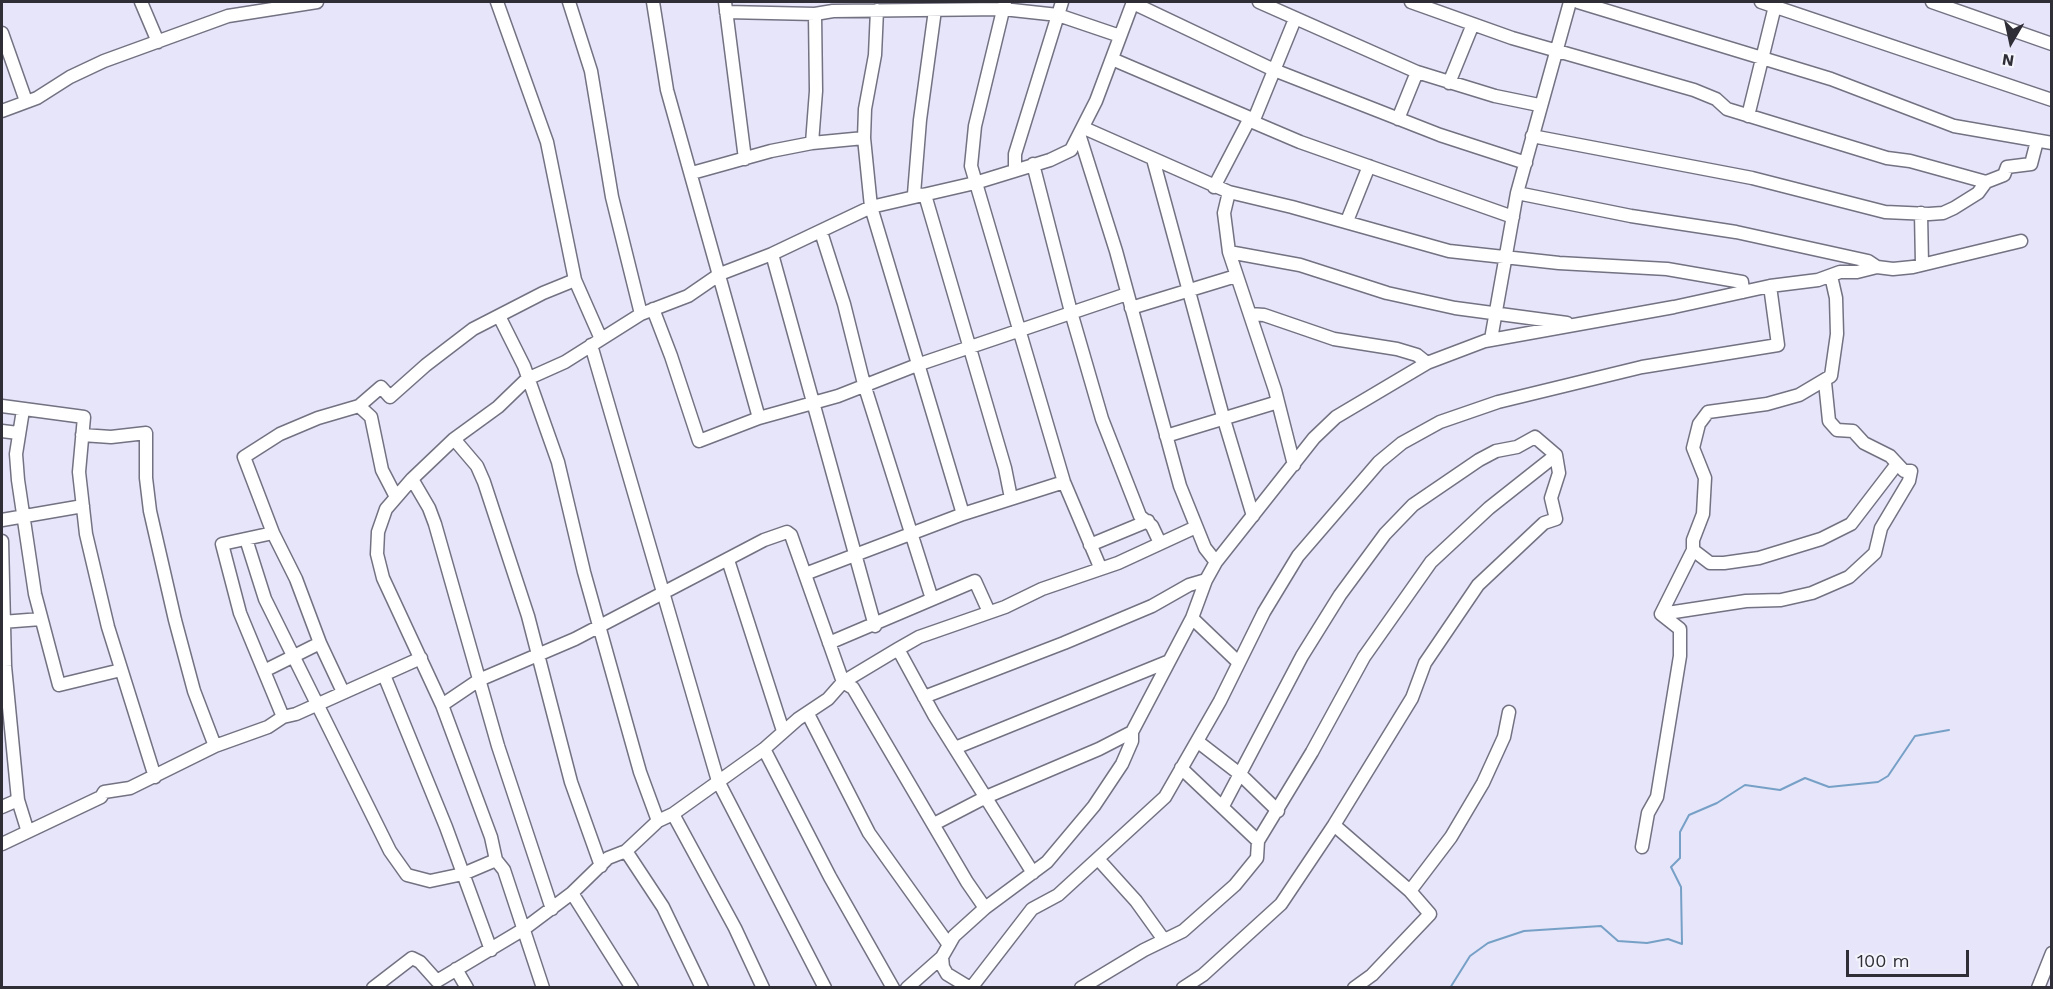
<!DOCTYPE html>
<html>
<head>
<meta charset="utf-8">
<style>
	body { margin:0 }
	#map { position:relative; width:2053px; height:989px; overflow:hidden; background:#e6e5f9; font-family:"Work Sans",sans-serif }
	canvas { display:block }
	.frame { position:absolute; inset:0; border:3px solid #2f2e36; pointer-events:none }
	.north { position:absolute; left:1981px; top:12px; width:60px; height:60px; -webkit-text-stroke:4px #f4f4fc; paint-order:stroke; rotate:189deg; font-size:16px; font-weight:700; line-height:24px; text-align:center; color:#2f2e36 }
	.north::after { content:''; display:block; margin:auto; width:21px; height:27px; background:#2f2e36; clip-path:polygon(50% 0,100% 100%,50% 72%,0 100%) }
	.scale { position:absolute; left:1846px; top:950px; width:123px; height:27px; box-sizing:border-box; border:3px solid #2f2e36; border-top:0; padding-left:8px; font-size:18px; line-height:21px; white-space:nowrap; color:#2f2e36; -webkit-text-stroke:4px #f4f4fc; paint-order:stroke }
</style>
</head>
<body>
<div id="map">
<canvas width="2053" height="989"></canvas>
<div class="frame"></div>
<div class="north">N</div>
<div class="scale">100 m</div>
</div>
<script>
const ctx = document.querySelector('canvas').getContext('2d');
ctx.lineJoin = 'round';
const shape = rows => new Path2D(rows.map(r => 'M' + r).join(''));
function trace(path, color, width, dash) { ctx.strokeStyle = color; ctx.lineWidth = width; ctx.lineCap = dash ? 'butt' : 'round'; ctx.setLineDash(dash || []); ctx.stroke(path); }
trace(shape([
	[1450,988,1470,956,1488,943,1524,931,1601,926,1618,941,1647,943,1668,939,1682,944,1681,887,1671,867,1680,858,1680,832,1689,815,1717,803,1745,785,1780,790,1805,778,1829,787,1878,782,1888,776,1915,736,1949,730]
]), '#77a0c7', 2);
const minor = shape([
	[141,2,158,42],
	[497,2,547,142,575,280,601,339],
	[569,2,591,71,612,197,641,314],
	[653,2,667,90,759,418],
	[725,2,745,159],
	[1005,2,975,126,971,166,1064,482,1100,567],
	[1259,2,1417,72,1495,96,1539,105],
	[1411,2,1512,38,1694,90,1716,99,1727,109,1887,158,1910,161,1986,182],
	[1578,2,1831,79,1954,126,2052,143],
	[1761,2,2052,100],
	[1932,2,2052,44],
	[1133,3,1274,70,1440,135,1526,163],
	[877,10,875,55,865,109,864,138,871,207,963,514],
	[935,10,920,120,914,194,925,195,1005,468,1011,498],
	[726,12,815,14,833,11,1003,9,1058,15,1120,36],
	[2,33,26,101],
	[1112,59,1250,118,1253,122,1300,142,1513,217],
	[1449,83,1473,24],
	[2,111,37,98,70,77,104,61,228,16,317,2],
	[1748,116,1776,2],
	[1398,119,1417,72],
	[1253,122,1295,19],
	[1084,128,1229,192,1292,207,1449,251,1559,263,1667,269,1742,282,1743,292],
	[1532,136,1752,178,1885,212,1929,214,1943,213,1954,208,1978,193,1986,182,2004,175,2007,167,2031,164,2037,141],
	[1080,137,1116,251,1180,486,1205,548,1216,562],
	[812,143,816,91,815,14],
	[1153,159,1222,413,1253,516],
	[1033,164,1071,312,1102,419,1140,516,1152,526,1160,543],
	[1015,170,1015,154,1062,2],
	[692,173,771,151,812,143,864,138],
	[1214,187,1250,118],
	[1229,192,1224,213,1229,252,1275,390,1294,465],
	[1517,193,1631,216,1736,232,1868,261,1877,267],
	[1921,213,1922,264],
	[1347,221,1369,166],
	[821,232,844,304,864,384,932,599],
	[1229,252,1300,265,1387,293,1455,308,1567,323],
	[772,254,875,626],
	[1131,308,1236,276],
	[653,309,671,356,699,441,759,418,838,396,917,365,1127,294],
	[1250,314,1264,315,1334,339,1397,349,1417,355,1427,363],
	[499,316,524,366,558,462,584,572,640,772,658,821],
	[1491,339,1517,193,1570,2],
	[591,345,718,781,825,988],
	[2,406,84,417,79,472,86,534,108,627,155,777],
	[359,406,371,417,382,470,396,497],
	[23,410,16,454,18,480,35,594,59,685,121,670],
	[2,431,18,433],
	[82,435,111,437,146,433,146,478,150,511,175,620,194,691,215,746],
	[1166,436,1278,402],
	[454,439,477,466,484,482,528,616,571,782,601,866],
	[412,479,429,508,435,524,498,746,552,909],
	[2,520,83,506],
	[273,533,222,544,240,613,283,717],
	[246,539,265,599,390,851,407,875,430,881,463,874,496,860],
	[2,541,5,666,18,800,27,829],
	[1090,545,1148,521],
	[1693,550,1710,563,1724,563,1759,558,1821,539,1851,524,1897,464],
	[728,560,783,731],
	[805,574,963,514,1064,482],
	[1661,614,1746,601,1781,600,1812,593,1849,577,1875,553,1881,528,1909,481,1911,471,1904,471,1890,456,1864,443,1853,431,1837,430,1829,421,1825,382],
	[1661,614,1693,550,1693,540,1703,514,1705,478,1693,448,1699,424,1708,412,1767,404,1799,395,1831,376,1837,334,1836,298,1831,276],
	[1192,618,1238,662],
	[2,622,41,619],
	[829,643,975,581,989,612],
	[898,649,934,715,1033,873],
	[264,671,320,643],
	[384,675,446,827,491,950],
	[343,692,320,643,296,579,273,533,244,457,280,434,318,418,359,406,381,387,390,397,426,365,473,329,543,293,575,280],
	[924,697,1064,643,1152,606,1189,585,1206,580],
	[442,705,479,680,575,639,764,540,787,532,791,535,843,682,853,688,967,882,985,908],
	[808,714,869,833,949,945],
	[1197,741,1241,775,1278,811],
	[955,748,1167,662],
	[764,749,830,877,893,988],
	[1181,768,1258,841],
	[2,807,18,800],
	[673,814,735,928,763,988],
	[934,824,986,797,1099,749,1132,732],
	[1334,825,1410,891,1430,914,1372,975,1354,988],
	[2,844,101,797,104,792,130,788,215,746,268,727,283,717,296,714,421,658],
	[1642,847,1648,813,1657,797,1680,656,1680,629,1661,614],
	[626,851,663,907,702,988],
	[1099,860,1136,901,1164,940],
	[1410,891,1451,837,1483,783,1504,737,1509,712],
	[572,893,632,988],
	[942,957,943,967,947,974,970,988],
	[456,969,467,988],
	[373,988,412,958,420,962,437,981,524,929,572,893,608,858,626,851,658,821,673,814,764,749,798,719,828,699,843,682,898,649,919,637,1005,607,1042,589,1118,563,1196,527],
	[543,988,504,870,496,860,491,837,442,705,383,578,377,554,378,532,386,509,412,479,454,439,498,407,527,379,565,362,641,314,688,296,720,274,772,254,871,207,975,183,1050,160,1071,150,1096,101,1133,2],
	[907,988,942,957,954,936,985,908,1047,862,1094,806,1122,764,1132,741,1132,732,1192,618,1206,580,1216,562,1314,438,1336,417,1427,363,1485,341,1674,307,1770,286,1818,280,1840,272,1857,272,1877,267,1893,269,1913,267,2021,241],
	[971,988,1032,909,1058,895,1165,797,1220,701,1264,612,1298,556,1379,462,1402,443,1440,422,1498,402,1642,367,1778,345,1770,286],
	[1081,988,1144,950,1183,931,1235,885,1257,858,1258,841,1312,752,1364,657,1431,562,1489,508,1556,455],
	[1183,988,1203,975,1281,904,1334,825,1412,698,1425,663,1478,585,1544,523,1556,519,1551,498,1559,473,1556,455,1535,437,1517,447,1496,451,1479,460,1413,505,1385,534,1340,595,1302,656,1223,806],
	[2038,988,2052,953]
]);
trace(minor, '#727283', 15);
trace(minor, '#fff', 12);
</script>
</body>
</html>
